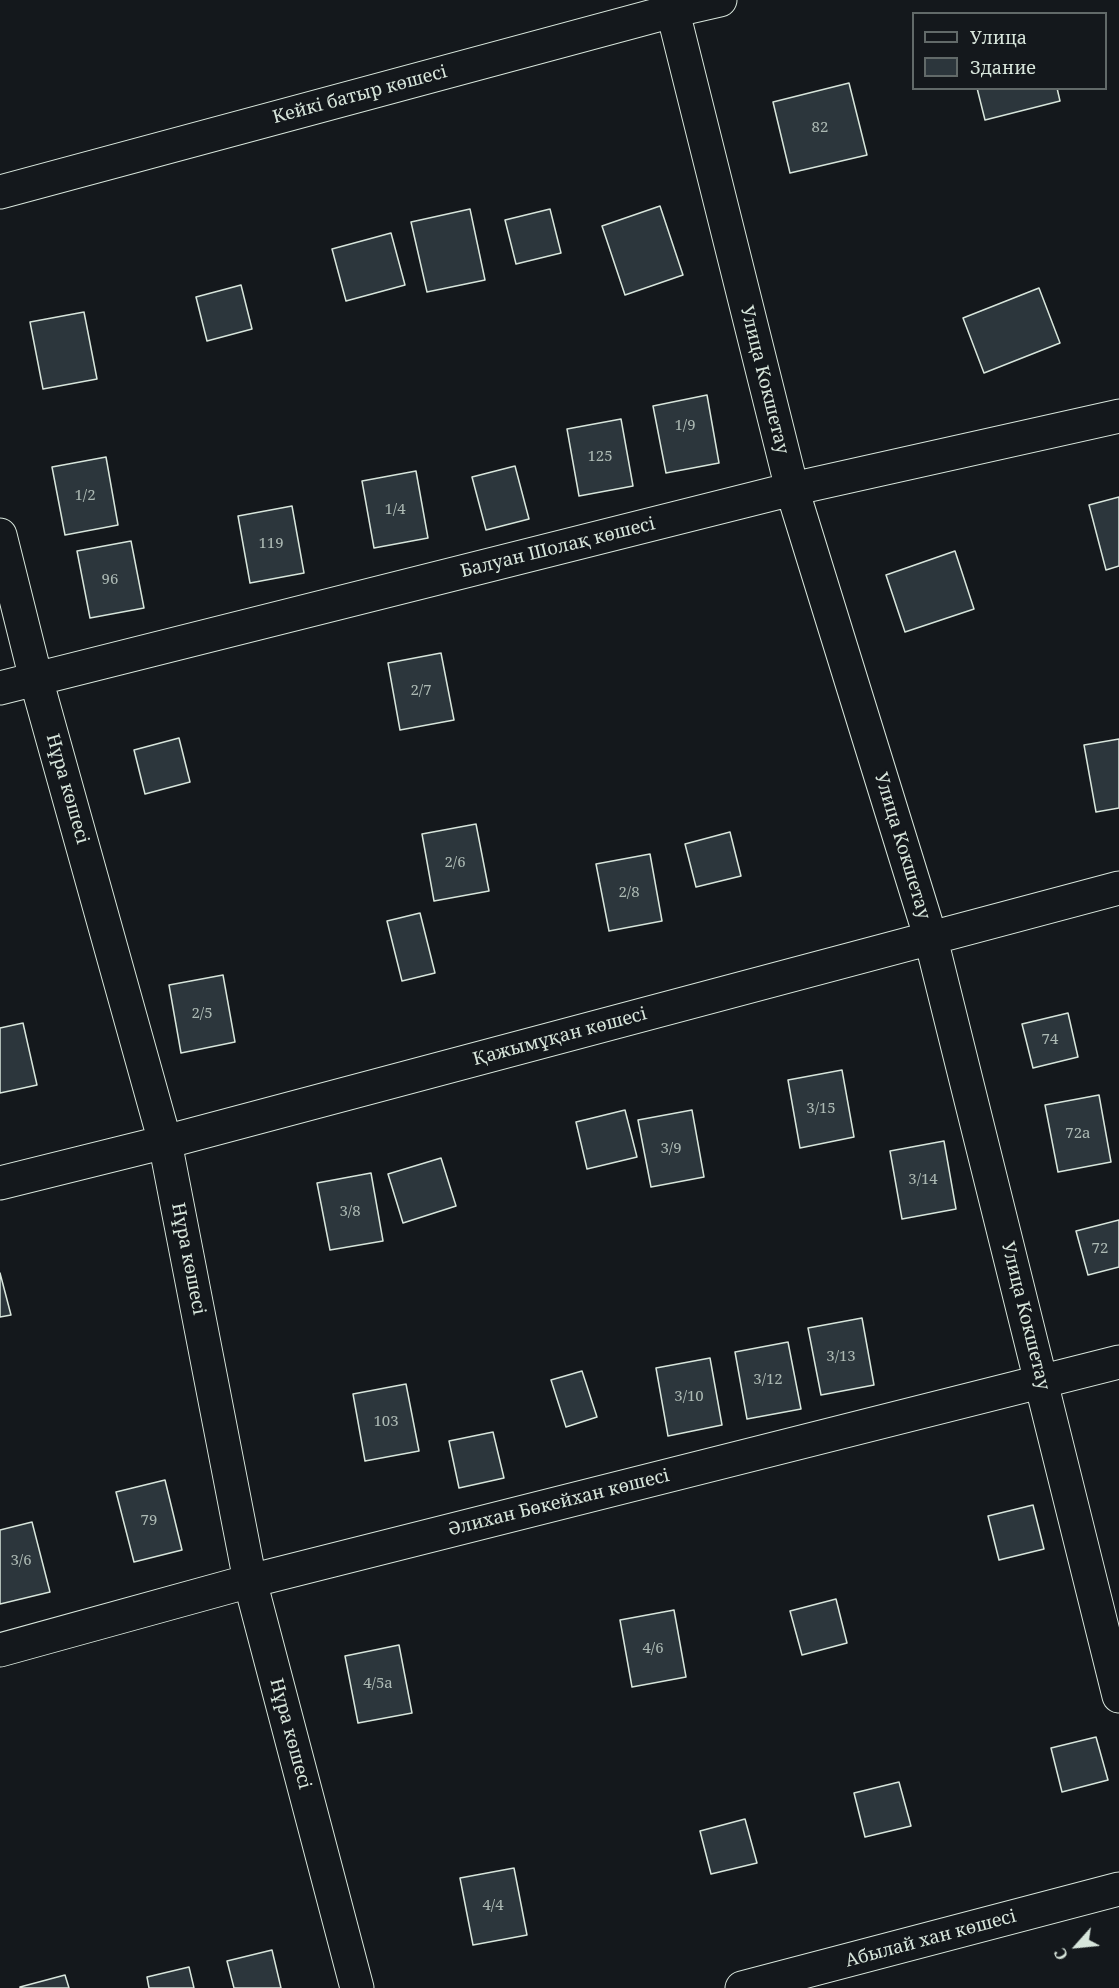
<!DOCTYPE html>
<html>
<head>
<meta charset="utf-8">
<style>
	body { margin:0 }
	#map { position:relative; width:1119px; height:1988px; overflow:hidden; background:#14181c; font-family:"Noto Serif",serif }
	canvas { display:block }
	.legend { position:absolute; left:912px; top:12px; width:195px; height:78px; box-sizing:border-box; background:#14181c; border:2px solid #626a69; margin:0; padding:8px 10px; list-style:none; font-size:18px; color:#d8e6dc }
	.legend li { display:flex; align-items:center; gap:12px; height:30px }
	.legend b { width:30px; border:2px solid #626a69 }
	.north { position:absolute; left:1047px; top:1916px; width:60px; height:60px; -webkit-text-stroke:4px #14181c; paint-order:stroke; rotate:243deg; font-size:16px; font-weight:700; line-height:24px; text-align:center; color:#d8e6dc }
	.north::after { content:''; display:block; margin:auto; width:21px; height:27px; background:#d8e6dc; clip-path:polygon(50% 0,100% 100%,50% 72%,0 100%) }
</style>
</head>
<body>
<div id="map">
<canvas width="1119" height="1988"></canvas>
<ul class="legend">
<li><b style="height:8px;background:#14181c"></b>Улица</li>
<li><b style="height:16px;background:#2c363c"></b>Здание</li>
</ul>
<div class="north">С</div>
</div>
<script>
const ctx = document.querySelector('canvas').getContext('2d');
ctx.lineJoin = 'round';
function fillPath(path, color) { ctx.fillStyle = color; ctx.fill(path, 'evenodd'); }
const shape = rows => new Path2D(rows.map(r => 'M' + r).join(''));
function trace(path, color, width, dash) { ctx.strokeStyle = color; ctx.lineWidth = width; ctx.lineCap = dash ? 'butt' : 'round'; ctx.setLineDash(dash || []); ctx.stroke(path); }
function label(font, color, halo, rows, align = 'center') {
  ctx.font = font + ' "Noto Serif",serif'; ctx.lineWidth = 4.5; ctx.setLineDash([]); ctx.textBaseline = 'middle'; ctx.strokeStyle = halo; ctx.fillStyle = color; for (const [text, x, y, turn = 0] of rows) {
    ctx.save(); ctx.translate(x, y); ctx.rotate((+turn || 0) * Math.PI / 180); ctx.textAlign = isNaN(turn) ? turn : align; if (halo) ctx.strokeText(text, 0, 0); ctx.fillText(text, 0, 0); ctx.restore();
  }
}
const building = shape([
	[849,83,867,155,790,173,773,102,849,83],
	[977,88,1057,88,1060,101,985,120,977,88],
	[660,206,683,275,625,295,602,226,660,206],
	[470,209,485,280,427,292,411,222,470,209],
	[550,209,561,253,516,264,505,220,550,209],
	[391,233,405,285,346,301,332,249,391,233],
	[241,285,252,329,207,341,196,297,241,285],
	[1039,288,1060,343,984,373,963,318,1039,288],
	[84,312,97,379,43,389,30,322,84,312],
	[707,395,719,463,666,473,653,406,707,395],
	[621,419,633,486,579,496,567,429,621,419],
	[106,457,118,525,65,535,52,467,106,457],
	[515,466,529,519,486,530,472,477,515,466],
	[416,471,428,538,374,548,362,481,416,471],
	[1119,497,1119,566,1106,570,1089,505,1119,497],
	[292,506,304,573,250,583,238,516,292,506],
	[131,541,144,608,90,618,77,551,131,541],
	[955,551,974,609,905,632,886,575,955,551],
	[441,653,454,720,400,730,388,663,441,653],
	[179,738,190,782,145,794,134,750,179,738],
	[1119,739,1119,808,1096,812,1084,745,1119,739],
	[476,824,489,891,434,901,422,834,476,824],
	[730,832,741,876,696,887,685,844,730,832],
	[650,854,662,921,609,931,596,864,650,854],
	[420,913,435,973,402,981,387,921,420,913],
	[223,975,235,1042,181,1053,169,985,223,975],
	[1068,1013,1078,1057,1033,1068,1022,1024,1068,1013],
	[23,1023,37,1085,0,1093,0,1028,23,1023],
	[842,1070,854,1137,800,1148,788,1080,842,1070],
	[1099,1095,1111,1162,1058,1172,1045,1105,1099,1095],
	[625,1110,637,1157,587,1169,576,1122,625,1110],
	[692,1110,704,1177,651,1187,638,1120,692,1110],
	[944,1141,956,1209,902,1219,890,1151,944,1141],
	[441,1158,456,1206,403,1223,388,1174,441,1158],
	[371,1173,383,1241,330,1250,317,1183,371,1173],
	[1119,1220,1119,1267,1088,1275,1076,1231,1119,1220],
	[0,1273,11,1315,0,1317,0,1273],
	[862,1318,874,1385,821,1395,808,1328,862,1318],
	[788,1342,801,1409,747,1419,735,1352,788,1342],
	[710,1358,722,1425,668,1436,656,1368,710,1358],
	[582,1371,597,1417,566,1427,551,1380,582,1371],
	[406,1384,419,1451,365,1461,353,1394,406,1384],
	[493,1432,504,1478,459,1488,449,1441,493,1432],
	[165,1480,182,1550,134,1562,116,1492,165,1480],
	[1033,1505,1044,1549,999,1560,988,1516,1033,1505],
	[32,1522,50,1592,0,1604,0,1530,32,1522],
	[836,1599,847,1643,802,1655,790,1611,836,1599],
	[674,1610,686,1677,632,1687,620,1620,674,1610],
	[399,1645,412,1713,358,1723,345,1656,399,1645],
	[1096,1737,1108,1780,1062,1792,1051,1748,1096,1737],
	[899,1782,911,1826,865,1837,854,1793,899,1782],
	[745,1819,757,1863,711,1874,700,1831,745,1819],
	[514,1868,527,1935,473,1945,460,1878,514,1868],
	[272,1950,281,1988,234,1988,227,1961,272,1950],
	[189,1967,194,1988,149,1988,147,1977,189,1967],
	[65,1975,69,1988,20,1988,20,1987,65,1975]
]);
fillPath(building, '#2c363c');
trace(building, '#d8e6dc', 1.5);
const minor = shape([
	[670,0,792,489,931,939,1119,1696],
	[0,192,672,11,720,0],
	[0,535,36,679,165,1142,250,1581,357,1988],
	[0,688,792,489,1119,416],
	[0,1183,165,1142,1119,888],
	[0,1650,250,1581,1119,1362],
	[742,1988,1119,1889]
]);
trace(minor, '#d8e6dc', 35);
trace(minor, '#14181c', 33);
label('15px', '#adbab4', null, [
	["82",820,128],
	["1/9",685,426],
	["125",600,457],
	["1/2",85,496],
	["1/4",395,510],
	["119",271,544],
	["96",110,580],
	["2/7",421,691],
	["2/6",455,863],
	["2/8",629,893],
	["2/5",202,1014],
	["74",1050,1040],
	["3/15",821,1109],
	["72а",1078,1134],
	["3/9",671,1149],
	["3/14",923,1180],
	["3/8",350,1212],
	["72",1100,1249],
	["3/13",841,1357],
	["3/12",768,1380],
	["3/10",689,1397],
	["103",386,1422],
	["79",149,1521],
	["3/6",21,1561],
	["4/6",653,1649],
	["4/5а",378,1684],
	["4/4",493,1906]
]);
label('18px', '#d8e6dc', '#14181c', [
	["Кейкі батыр көшесі",360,95,-15],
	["Улица Кокшетау",764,380,76],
	["Балуан Шолақ көшесі",558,548,-14],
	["Нұра көшесі",67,789,74],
	["Улица Кокшетау",902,846,73],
	["Қажымұқан көшесі",560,1037,-15],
	["Нұра көшесі",188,1259,79],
	["Улица Кокшетау",1025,1316,76],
	["Әлихан Бөкейхан көшесі",559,1503,-14],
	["Нұра көшесі",290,1734,75],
	["Абылай хан көшесі",931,1939,-15]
]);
</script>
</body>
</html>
